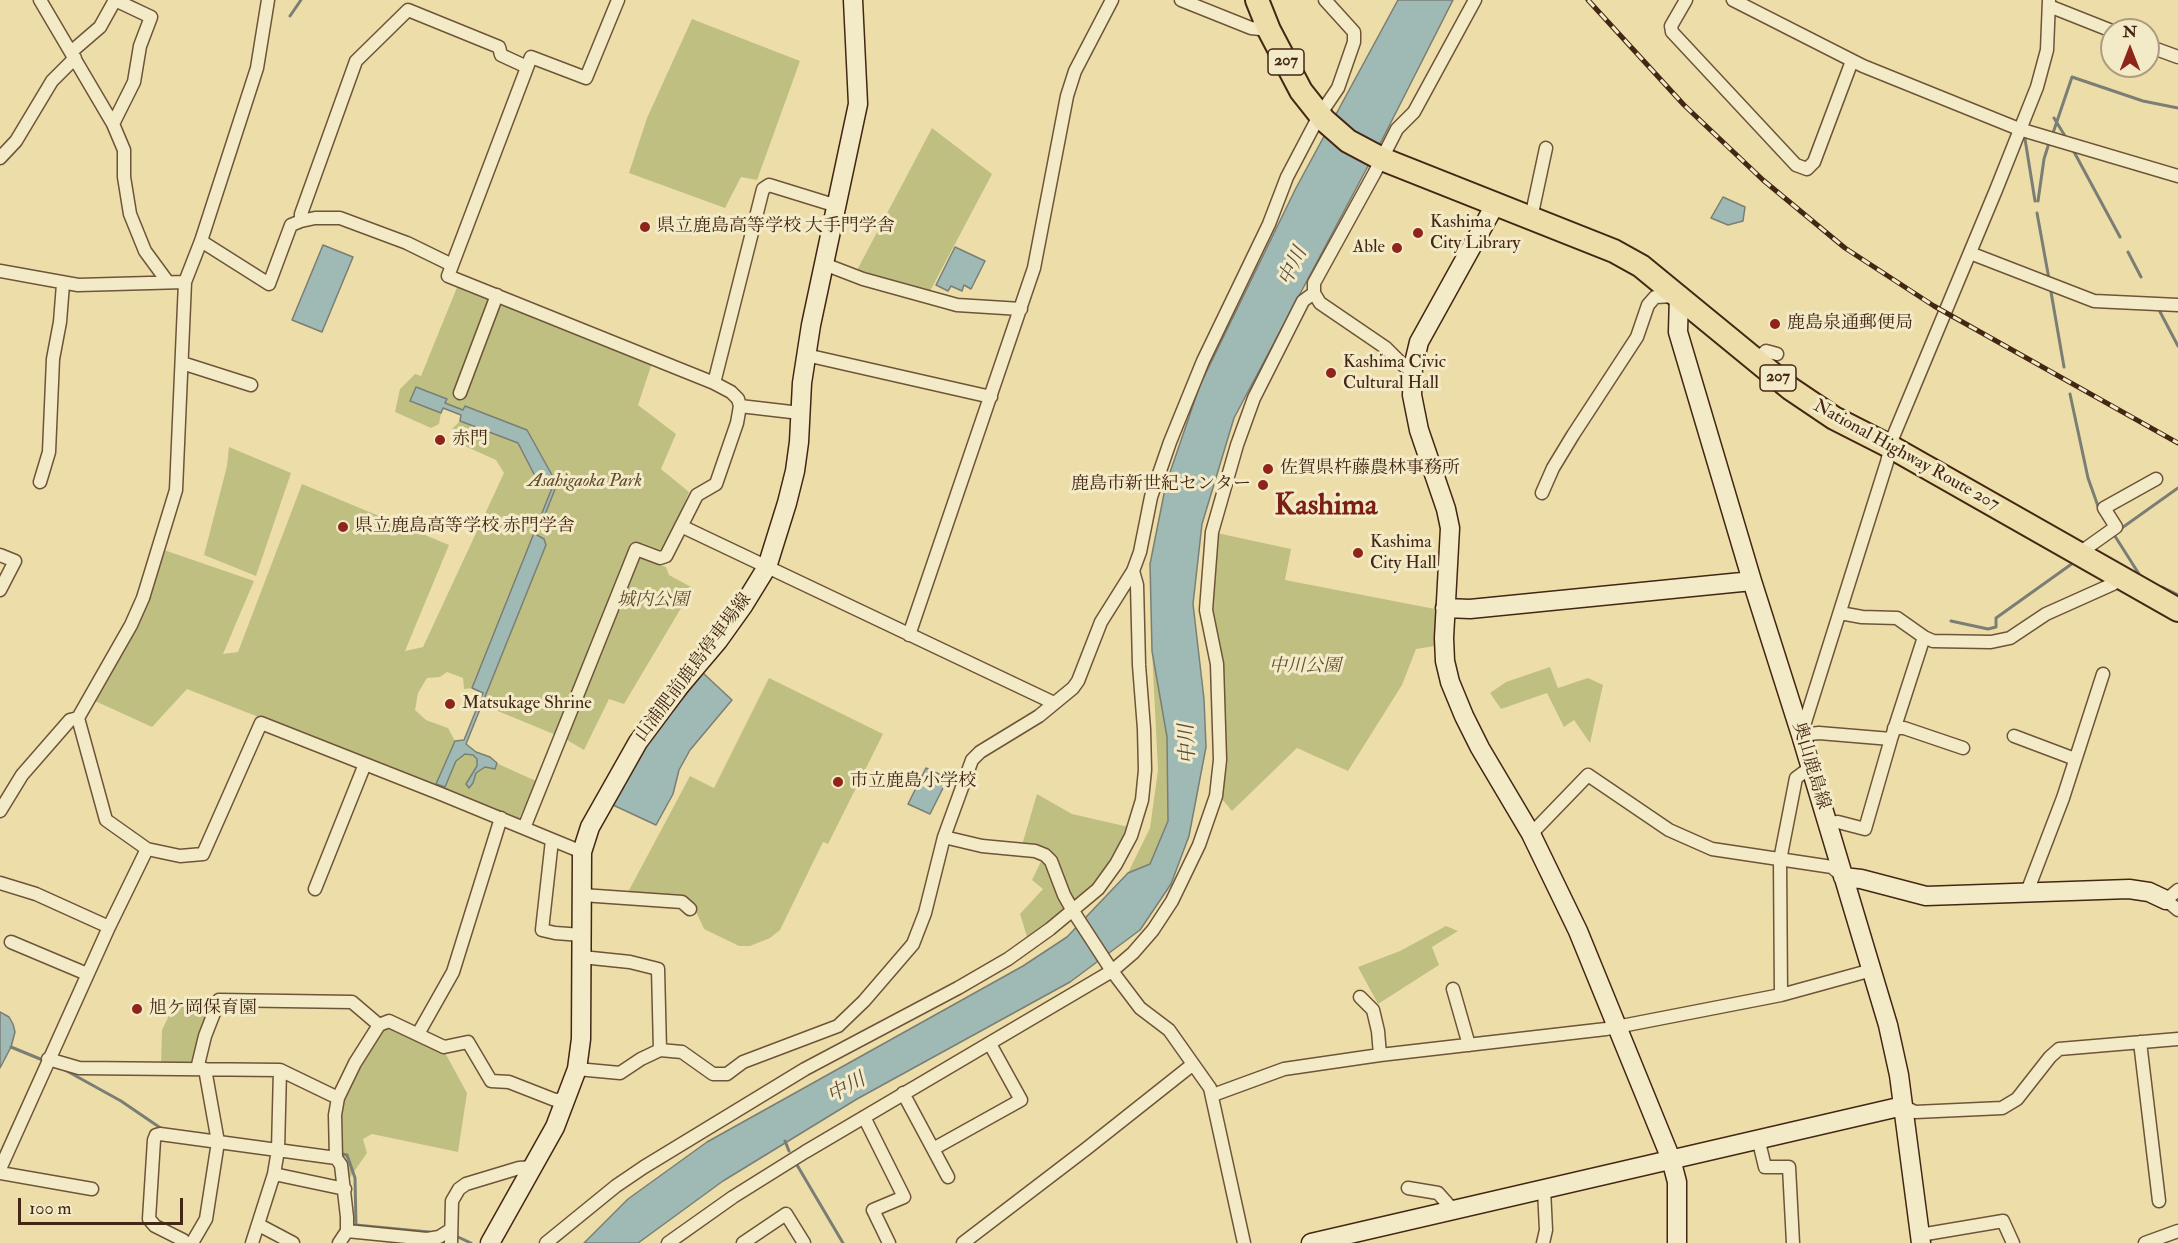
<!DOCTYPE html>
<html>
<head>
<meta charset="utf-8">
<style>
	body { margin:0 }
	#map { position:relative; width:2178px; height:1243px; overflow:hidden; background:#eddea9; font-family:"IM FELL Double Pica",serif }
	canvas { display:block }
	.north { position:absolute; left:2100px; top:18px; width:60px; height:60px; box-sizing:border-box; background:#f3eac7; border:2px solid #ad9c7f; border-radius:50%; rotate:0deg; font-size:16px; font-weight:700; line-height:24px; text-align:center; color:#442614 }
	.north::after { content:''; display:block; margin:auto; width:21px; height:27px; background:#8f2418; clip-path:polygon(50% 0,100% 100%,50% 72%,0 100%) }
	.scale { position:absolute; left:18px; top:1198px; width:165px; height:27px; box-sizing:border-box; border:3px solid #442614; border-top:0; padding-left:8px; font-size:18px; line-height:21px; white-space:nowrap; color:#442614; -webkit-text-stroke:4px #f3eac7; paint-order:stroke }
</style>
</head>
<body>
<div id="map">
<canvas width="2178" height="1243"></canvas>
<div class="north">N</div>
<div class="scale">100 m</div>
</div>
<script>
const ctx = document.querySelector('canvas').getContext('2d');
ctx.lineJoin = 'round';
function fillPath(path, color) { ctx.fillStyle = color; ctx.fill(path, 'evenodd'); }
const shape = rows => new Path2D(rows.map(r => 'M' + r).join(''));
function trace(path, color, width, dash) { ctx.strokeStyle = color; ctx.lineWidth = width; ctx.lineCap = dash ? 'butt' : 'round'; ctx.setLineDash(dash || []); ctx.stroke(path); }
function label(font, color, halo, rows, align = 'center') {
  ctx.font = font + ' "IM FELL Double Pica","Noto Serif JP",serif'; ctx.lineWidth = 6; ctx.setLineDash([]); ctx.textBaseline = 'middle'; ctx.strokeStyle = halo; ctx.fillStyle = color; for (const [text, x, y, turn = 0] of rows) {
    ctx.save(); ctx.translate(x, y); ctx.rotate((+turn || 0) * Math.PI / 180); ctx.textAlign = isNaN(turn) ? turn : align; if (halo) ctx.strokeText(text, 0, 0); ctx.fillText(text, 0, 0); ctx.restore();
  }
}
fillPath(shape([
	[692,19,800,61,757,180,741,177,725,208,629,173,647,118],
	[932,128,992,174,928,295,856,272],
	[458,285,652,363,638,405,676,434,661,469,689,492,664,551,642,543,632,544,556,735,483,705,487,693,473,688,464,689,463,678,447,672,440,677,427,678,418,693,415,710,426,720,448,728,455,741,454,744,536,781,519,819,187,689,152,727,95,701,135,631,149,599,164,550,254,581,223,654,238,652,302,484,449,545,405,651,423,647,504,473,496,460,456,442,452,429,460,421,517,443,521,435,413,396,410,402,441,413,439,424,431,428,395,412,400,389,415,374,421,376],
	[229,447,291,473,256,576,204,555,227,466],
	[1217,533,1291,549,1285,580,1435,609,1435,646,1416,649,1402,685,1348,771,1297,748,1232,811,1221,798,1227,756,1221,662,1210,610],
	[640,557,666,567,669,575,693,588,624,704,609,699,584,750,567,740],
	[1152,651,1167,737,1168,821,1150,864,1128,873,1150,828,1158,770],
	[1550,667,1558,688,1588,678,1603,685,1590,743,1574,720,1564,727,1547,693,1501,709,1490,693,1506,682],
	[769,678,883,734,828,844,823,842,780,930,770,938,750,946,739,946,704,929,693,905,627,894,690,776,714,788],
	[1037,794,1072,814,1129,827,1095,885,1028,940,1020,914,1043,889,1032,880,1046,851,1022,845],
	[1446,926,1458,931,1432,947,1439,965,1378,1004,1358,967,1400,951],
	[217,996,195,1065,161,1066,162,1030,176,1001],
	[389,1025,443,1049,467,1093,458,1152,372,1134,363,1139,367,1153,349,1179,343,1158,339,1116,341,1100,381,1028]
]), '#c0bf82');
const water = shape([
	[1398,0,1453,0,1384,136,1234,418,1202,524,1193,604,1204,699,1206,747,1189,836,1171,884,1140,930,1070,982,857,1099,723,1181,638,1243,584,1243,628,1199,707,1142,1023,966,1067,937,1128,873,1150,864,1168,821,1167,737,1152,651,1150,564,1166,484,1200,385,1296,188,1398,0],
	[1723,197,1745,207,1743,221,1728,225,1711,218,1723,197],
	[323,245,353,257,322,332,292,320,323,245],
	[955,247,985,261,971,289,964,285,962,291,951,286,948,291,936,285,955,247],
	[416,387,447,399,445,403,463,410,465,406,527,430,557,484,537,535,544,539,546,545,466,744,476,752,490,757,497,763,495,769,485,767,476,773,473,783,469,788,466,784,477,766,477,759,473,755,465,754,456,761,445,787,436,784,455,741,464,740,483,693,472,688,554,483,535,476,518,443,460,421,461,415,443,408,441,413,410,401,416,387],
	[703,673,732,700,690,750,679,770,673,794,656,825,613,805,639,754,703,673],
	[926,768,948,778,930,814,908,804,926,768],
	[0,1012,9,1017,13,1024,15,1032,11,1047,0,1068,0,1012]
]);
fillPath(water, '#9fb9b5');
trace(water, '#7b7e75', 1.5);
trace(shape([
	[290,16,301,0],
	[2054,118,2065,136],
	[2053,133,2072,77,2143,101,2178,108],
	[2025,139,2035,201],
	[2073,150,2120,237],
	[2038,201,2044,159,2049,143],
	[2037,213,2049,279],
	[2128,252,2141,277],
	[2051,292,2064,367],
	[2158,308,2178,346],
	[2070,394,2088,478,2099,509],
	[2119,530,2178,488],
	[2113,533,2139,574],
	[2162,587,2178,595],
	[1951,621,1988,629,1996,627,1996,618,2073,563],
	[11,1047,45,1061],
	[65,1070,121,1101,162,1129],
	[785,1141,789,1151],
	[342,1154,347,1155,355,1178,356,1225,429,1232],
	[797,1165,843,1243],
	[458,1237,471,1243]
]), '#7b7e75', 3);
const street = shape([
	[40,0,113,124,124,150,124,177,130,214,145,251,167,281],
	[1181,0,1251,28,1269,30],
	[1686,0,1671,26,1672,32,1796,165,1807,169,1814,162,1852,61],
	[1733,0,1863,66,2019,129,2178,176],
	[2049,6,2112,31],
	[2148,46,2178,57],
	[71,52,100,27,115,0,151,17,140,46,134,82,113,124],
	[0,158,16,141,52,81,75,58],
	[1531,218,1546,148],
	[301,221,301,214,356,61,408,10,499,47,501,55,527,67],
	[201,241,269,284,291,225,301,221,315,218,340,218,407,243,452,265],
	[1970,253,2094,301,2178,305],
	[824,264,863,279,957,305,1021,309],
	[0,271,78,285,185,282],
	[806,355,991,397],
	[1756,360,1766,351,1777,354],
	[182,363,251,385],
	[1413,367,1404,366,1386,348,1320,303,1314,293,1314,283,1374,174,1397,129,1414,112,1475,0],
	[714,383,763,189,769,185,837,206],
	[460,393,497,295],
	[740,406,800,413],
	[40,482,49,452,53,359,60,322,63,284],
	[1542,493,1553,468,1573,435,1637,337,1648,305,1655,297,1675,296],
	[681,526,1054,703],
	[2078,554,2116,527,2104,508,2156,479],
	[0,555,15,561,0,590],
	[1840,613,1862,617,1897,618,1924,637,1933,641,1991,642,2010,638,2046,614,2113,584,2118,576],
	[909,635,1034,268,1067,96,1075,71,1112,0],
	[78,718,106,820,147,849,180,856,203,854,261,723,441,794,582,852],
	[1894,728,1904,728,1963,748],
	[2014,736,2075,759],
	[1891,739,1819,733,1801,735,1887,462,1893,437,1996,190,2037,87,2047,50,2049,0],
	[0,811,22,775,70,720,78,718,131,625,143,598,176,490,185,282,201,241,257,68,268,0],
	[1827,823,1838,822,1865,829,1891,739,1924,637],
	[524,828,636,549,660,558,666,556,697,495,716,484,737,423,740,406,738,399,731,392,714,383,448,276,531,57,586,78,618,0],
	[1531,834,1588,775,1669,830,1712,849,1832,867,1842,876],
	[944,837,982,846,1035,851,1045,855,1051,861,1064,895,1073,911,1112,971,1140,1008,1169,1030,1210,1088,1244,1243],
	[552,840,542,930,555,933,582,935],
	[0,883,36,894,109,927],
	[315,889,365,764],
	[2178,890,2166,900,2178,910],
	[2027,892,2063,798,2103,674],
	[582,895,682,902,690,909],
	[11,942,87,974],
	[582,957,630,962,658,969,660,1050],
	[1453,989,1469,1045],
	[1781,995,1780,860,1796,778,1811,767],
	[1360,997,1373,1010,1378,1031,1380,1055],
	[418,1034,453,972,501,818],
	[2140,1042,2159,1201],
	[48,1059,79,1068,280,1070,338,1098],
	[197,1069,205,1036,219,1000,352,1002,379,1025],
	[577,1069,620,1073,641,1059,660,1050,682,1052,713,1074,727,1074,743,1062,838,1026,864,1001,913,944,925,913,944,837,972,760,980,752,1039,716,1073,688,1078,681,1101,622,1133,571,1140,552,1151,497,1170,442,1203,361,1269,224,1287,177,1319,116,1338,88,1354,42,1354,32,1325,0],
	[903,1093,948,1177],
	[1213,1095,1284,1069,1380,1055,1606,1029,1781,995,1872,970],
	[1903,1106,1915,1112,2002,1108,2017,1099,2050,1057,2059,1049,2178,1039],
	[864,1117,904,1197,873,1210,889,1243],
	[1758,1138,1765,1167,1789,1167,1793,1243],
	[933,1149,1021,1100,990,1044],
	[0,1169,109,927,147,849],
	[0,1173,92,1189],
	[274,1174,345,1189],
	[1408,1188,1438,1193,1453,1210],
	[259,1225,293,1243],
	[347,1231,427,1239,439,1237,450,1230],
	[1920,1235,2003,1221,2013,1243],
	[185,1243,183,1240,155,1226,149,1219,154,1140,156,1135,160,1134,336,1158],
	[192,1243,206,1219,218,1142,205,1069],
	[252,1243,274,1174,278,1150,280,1070],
	[339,1243,347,1231,347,1217,341,1165,336,1158,335,1115,338,1098,355,1063,379,1025,389,1021,444,1047,468,1042,491,1081,509,1082,555,1100,567,1099],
	[451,1243,452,1201,459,1189,466,1184,519,1168,534,1167],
	[546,1243,616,1186,644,1167,805,1069,958,988,1008,959,1050,929,1098,889,1116,864,1131,836,1142,800,1145,770,1144,729,1139,665,1137,585,1133,571],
	[668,1243,733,1197,805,1152,1112,971,1133,953,1153,930,1172,901,1199,845,1216,796,1220,760,1217,664,1206,610,1212,532,1237,445,1254,398,1303,301,1314,293],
	[743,1243,786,1214,804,1243],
	[963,1243,1086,1149,1192,1065],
	[1543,1243,1546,1230,1544,1189],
	[2145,1243,2178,1231]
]);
const secondary = shape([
	[1496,203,1419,342,1413,367,1412,395,1419,430,1446,509,1450,528,1444,638,1445,661,1450,682,1464,716,1480,748,1531,834,1578,931,1671,1159,1677,1182,1677,1243],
	[1679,295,1678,332,1752,581,1801,735,1888,1025,1899,1075,1921,1243],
	[1445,608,1470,609,1752,581],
	[1843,877,1861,879,1926,896,2129,889,2149,892,2166,900],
	[490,1243,555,1127,577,1069,581,1039,582,852,590,827,638,742,679,687,718,641,743,606,767,567,787,503,795,471,799,442,802,383,811,325,858,104,853,0],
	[1311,1243,1903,1106]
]);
const highway = shape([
	[1257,0,1269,30,1301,91,1324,120,1348,141,1382,159,1614,251,1641,266,1791,389,1834,418,1891,447,2178,610]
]);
trace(street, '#6e5439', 15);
trace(secondary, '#442614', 21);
trace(highway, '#442614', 26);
trace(street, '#f3eac7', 12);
trace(secondary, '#f3eac7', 18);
trace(highway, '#eddea9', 22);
const rail = shape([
	[1588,0,1684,105,1763,180,1845,248,1934,306,2178,443]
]);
trace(rail, '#442614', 5);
trace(rail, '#f3eac7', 3, [9]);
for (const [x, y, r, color] of [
	[645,227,6,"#8f2418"],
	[1418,233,6,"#8f2418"],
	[1397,248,6,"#8f2418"],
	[1775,324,6,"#8f2418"],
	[1331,373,6,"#8f2418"],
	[440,440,6,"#8f2418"],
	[1268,469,6,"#8f2418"],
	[1263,485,6,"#8f2418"],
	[343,527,6,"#8f2418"],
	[1358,553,6,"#8f2418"],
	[450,704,6,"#8f2418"],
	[838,782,6,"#8f2418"],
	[137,1009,6,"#8f2418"]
]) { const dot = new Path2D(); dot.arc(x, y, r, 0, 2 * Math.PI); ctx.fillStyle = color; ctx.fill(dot); trace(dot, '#f3eac7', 2); }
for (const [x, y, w] of [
	[1286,62,36],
	[1778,378,36]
]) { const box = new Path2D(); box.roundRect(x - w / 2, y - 13, w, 26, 4.5); ctx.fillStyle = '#f3eac7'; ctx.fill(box); trace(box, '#442614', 1.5); }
label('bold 16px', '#442614', null, [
	["207",1286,62],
	["207",1778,378]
]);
label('18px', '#442614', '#f3eac7', [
	["Kashima",1430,223],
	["City Library",1430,244],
	["県立鹿島高等学校 大手門学舎",657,227],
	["Able",1385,248,"right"],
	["鹿島泉通郵便局",1787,324],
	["Kashima Civic",1343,363],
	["Cultural Hall",1343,384],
	["赤門",452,440],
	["佐賀県杵藤農林事務所",1280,469],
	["鹿島市新世紀センター",1251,485,"right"],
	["県立鹿島高等学校 赤門学舎",355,527],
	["Kashima",1370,543],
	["City Hall",1370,564],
	["Matsukage Shrine",462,704],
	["市立鹿島小学校",850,782],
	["旭ケ岡保育園",149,1009]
], 'left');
label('18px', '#442614', '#f3eac7', [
	["National Highway Route 207",1906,456,29],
	["山浦肥前鹿島停車場線",694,668,-53],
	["奥山鹿島線",1810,766,73]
]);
label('italic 18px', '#634c30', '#f3eac7', [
	["Asahigaoka Park",585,482],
	["城内公園",653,601],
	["中川公園",1305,667]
]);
label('italic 20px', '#5b4b3c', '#f3eac7', [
	["中川",1294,267,-64],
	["中川",1189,744,-93],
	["中川",847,1089,-29]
]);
label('bold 30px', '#7a1f14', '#f3eac7', [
	["Kashima",1326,508]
]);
</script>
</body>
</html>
